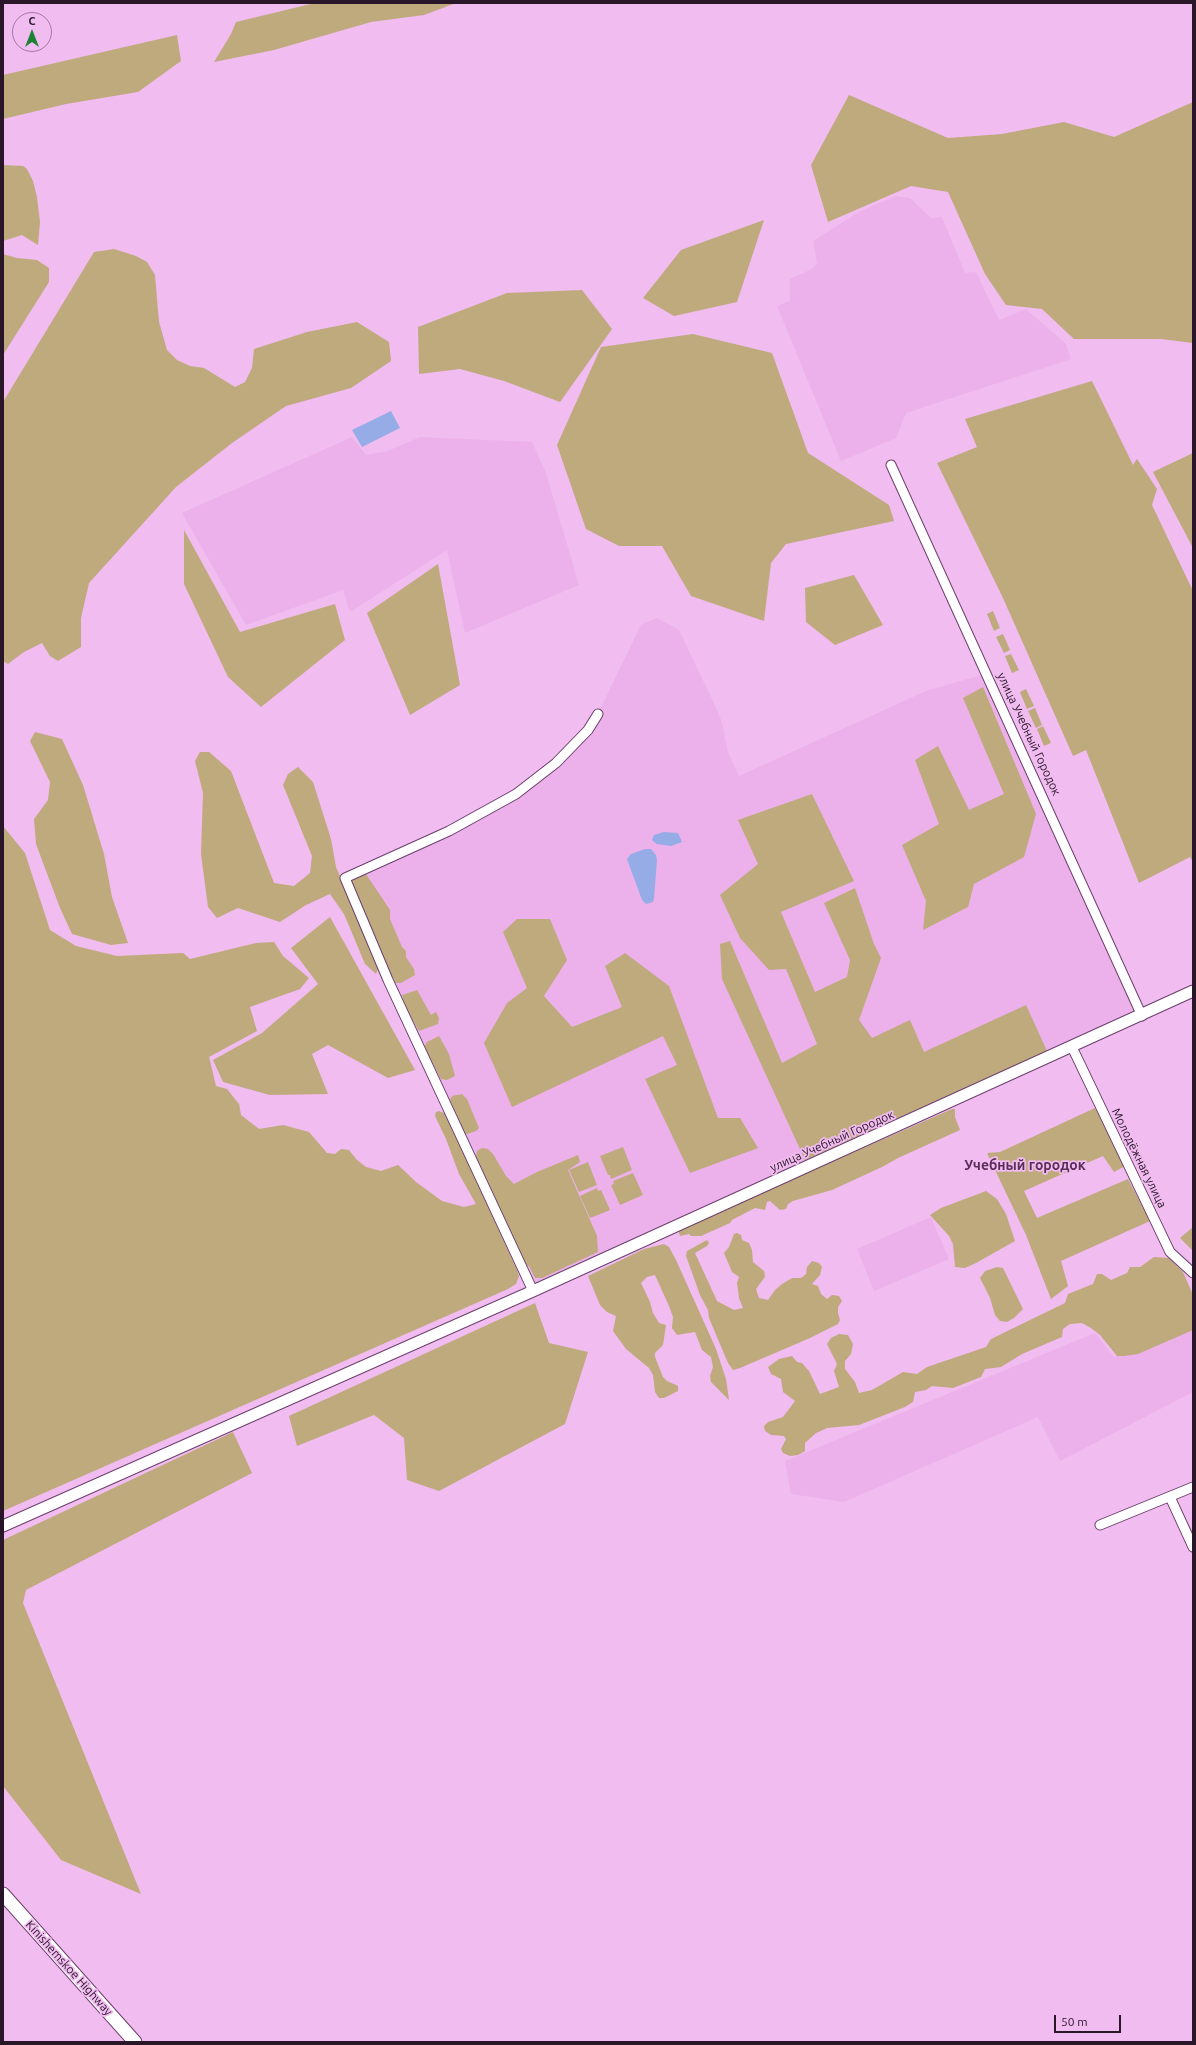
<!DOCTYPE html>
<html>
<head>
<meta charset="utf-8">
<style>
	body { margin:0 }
	#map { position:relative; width:1196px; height:2045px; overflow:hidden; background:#f1bcef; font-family:Ubuntu,sans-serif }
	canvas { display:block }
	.frame { position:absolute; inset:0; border:4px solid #291629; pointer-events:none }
	.north { position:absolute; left:12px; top:12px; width:40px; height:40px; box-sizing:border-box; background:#f1bcef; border:1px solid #a17aa0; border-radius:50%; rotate:0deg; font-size:11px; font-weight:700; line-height:16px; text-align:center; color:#291629 }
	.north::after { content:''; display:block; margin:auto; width:14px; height:18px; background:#1b8236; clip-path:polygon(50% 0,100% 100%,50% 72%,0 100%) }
	.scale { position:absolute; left:1054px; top:2015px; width:67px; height:18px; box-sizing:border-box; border:2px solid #291629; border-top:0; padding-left:5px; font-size:12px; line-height:14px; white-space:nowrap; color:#291629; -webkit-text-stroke:3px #f1bcef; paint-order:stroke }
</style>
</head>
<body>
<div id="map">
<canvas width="1196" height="2045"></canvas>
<div class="frame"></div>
<div class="north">С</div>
<div class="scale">50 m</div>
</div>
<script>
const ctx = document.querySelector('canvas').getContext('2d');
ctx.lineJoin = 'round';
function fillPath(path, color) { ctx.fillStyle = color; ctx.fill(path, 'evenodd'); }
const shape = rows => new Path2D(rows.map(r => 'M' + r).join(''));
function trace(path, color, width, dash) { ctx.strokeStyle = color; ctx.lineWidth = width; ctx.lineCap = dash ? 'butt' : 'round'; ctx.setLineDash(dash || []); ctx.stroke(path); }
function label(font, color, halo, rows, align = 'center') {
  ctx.font = font + ' Ubuntu,sans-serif'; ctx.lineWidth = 3.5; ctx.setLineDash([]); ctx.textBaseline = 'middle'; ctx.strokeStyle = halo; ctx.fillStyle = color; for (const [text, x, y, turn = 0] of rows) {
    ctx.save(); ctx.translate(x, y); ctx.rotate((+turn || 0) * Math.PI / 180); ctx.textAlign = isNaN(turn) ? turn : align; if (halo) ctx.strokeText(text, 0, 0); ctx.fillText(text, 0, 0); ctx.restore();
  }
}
fillPath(shape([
	[895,196,910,198,931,218,942,217,965,273,976,272,999,320,1026,309,1066,344,1071,359,906,413,896,438,841,461,777,306,790,301,790,279,812,269,817,263,813,241,859,212],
	[352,437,366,455,388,451,420,437,532,442,546,473,579,585,465,633,447,550,350,612,343,590,246,625,182,513],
	[657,618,679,630,718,712,722,723,728,752,739,776,926,691,982,675,1140,1015,534,1290,347,879,522,792,589,732,641,625],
	[931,1217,949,1259,874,1291,857,1249],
	[1193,1328,1193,1392,1060,1461,1038,1417,844,1502,791,1494,785,1461,1095,1333,1114,1357,1138,1351]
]), '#ecb1ea');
fillPath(shape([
	[315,3,456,3,424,15,371,22,274,50,214,62,231,34,236,22],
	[177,35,181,61,138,92,66,104,3,119,3,75],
	[849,95,948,138,1002,134,1064,122,1114,137,1193,102,1193,343,1161,339,1074,339,1042,309,1006,305,985,274,948,192,911,186,828,222,811,165],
	[3,165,23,166,27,169,33,181,37,197,40,222,38,245,22,235,3,241],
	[764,220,737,302,674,316,643,298,681,250],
	[114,249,136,256,147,262,155,275,159,322,167,350,177,360,190,366,204,368,235,387,245,382,252,368,254,349,307,332,357,322,389,342,391,361,351,388,286,406,232,443,176,487,89,583,81,618,81,647,58,661,50,656,42,643,24,652,8,664,3,661,3,402,94,252],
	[3,254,17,258,37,260,49,268,49,282,3,355],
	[582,290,612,329,560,402,504,381,460,369,419,374,418,327,507,293],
	[693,334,772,353,808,453,889,505,894,521,786,544,771,563,764,621,691,596,662,546,619,546,586,529,557,445,601,347],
	[1092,381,1133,465,1137,459,1157,489,1152,505,1193,591,1193,862,1190,857,1139,883,1086,750,1073,756,1003,598,937,463,977,447,965,419],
	[1193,453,1193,548,1153,472],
	[184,530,240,632,335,604,345,640,261,707,228,677,184,584],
	[438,564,460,685,410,715,367,613],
	[854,575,883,625,835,645,806,622,805,588],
	[993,611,1000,628,994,631,987,614],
	[1003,634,1010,650,1004,653,996,637],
	[1011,654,1019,670,1012,673,1005,656],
	[983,687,1036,814,1024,857,974,884,968,907,923,930,926,901,902,845,939,824,915,760,938,746,969,810,1004,794,963,698],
	[1026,689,1034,706,1027,709,1020,692],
	[1035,708,1042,725,1036,728,1028,711],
	[1043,726,1051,743,1044,746,1037,729],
	[35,732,62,739,83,785,104,854,112,897,128,943,111,945,72,934,60,908,36,844,34,819,48,800,50,782,30,741],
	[200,752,209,752,231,771,274,883,294,886,310,873,312,856,283,785,288,774,298,767,313,782,331,839,336,867,379,967,376,974,365,964,344,914,330,894,306,905,280,922,238,908,217,918,208,907,201,854,203,793,195,761],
	[812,794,854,881,781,912,815,992,847,977,850,960,824,903,855,888,874,944,881,958,859,1020,872,1038,910,1020,924,1052,1026,1005,1047,1051,805,1160,722,979,720,944,730,941,782,1063,817,1044,786,969,769,970,740,938,720,895,758,864,738,820],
	[3,826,25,853,50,930,76,946,117,956,183,953,190,959,256,943,274,942,283,956,309,978,300,989,250,1007,257,1031,209,1057,216,1086,227,1089,239,1104,241,1115,259,1129,283,1125,309,1132,327,1153,335,1154,341,1149,349,1150,357,1160,366,1167,381,1171,398,1165,416,1182,442,1201,464,1207,476,1204,459,1174,446,1139,435,1116,436,1112,439,1111,446,1114,489,1201,495,1222,517,1270,519,1276,516,1284,508,1289,3,1511],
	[362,873,366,874,390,910,390,919,402,947,406,951,406,957,414,969,415,975,401,983,395,983,351,883,352,879],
	[330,917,415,1070,388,1078,328,1045,312,1054,328,1094,270,1095,223,1082,213,1060,262,1033,318,984,291,948],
	[517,919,550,919,567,960,544,996,572,1027,622,1007,605,966,625,953,669,986,718,1118,740,1118,758,1148,690,1173,645,1079,677,1065,663,1036,512,1107,484,1043,507,1003,527,988,503,932],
	[417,990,431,1015,436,1012,439,1018,438,1024,419,1031,405,1007,402,995],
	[439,1036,449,1054,455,1076,447,1080,441,1079,424,1047,427,1042],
	[462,1094,467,1099,479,1128,476,1131,467,1134,465,1134,450,1100,452,1096],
	[1095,1108,1125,1166,1114,1172,1103,1156,1024,1191,1037,1218,1128,1179,1150,1221,1061,1261,1068,1286,1051,1299,1026,1235,987,1153,1000,1152],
	[952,1109,955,1109,955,1117,960,1130,898,1158,882,1167,832,1190,793,1201,788,1204,786,1209,780,1210,770,1201,767,1202,765,1210,755,1208,732,1220,730,1223,701,1236,691,1236,689,1234,680,1236,679,1233,679,1229],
	[623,1147,632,1170,611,1179,610,1175,608,1175,600,1156],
	[482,1148,488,1149,493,1154,506,1176,514,1184,537,1172,578,1155,580,1162,568,1170,597,1236,598,1252,542,1278,535,1278,529,1266,524,1265,476,1156,477,1151],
	[588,1162,597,1185,579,1192,569,1170],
	[633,1173,643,1195,620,1205,611,1185,614,1184,613,1181],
	[597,1188,598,1191,601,1190,610,1210,590,1218,580,1196],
	[986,1191,997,1199,1006,1214,1015,1241,976,1263,965,1268,955,1267,953,1244,949,1236,930,1215,941,1208],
	[1193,1227,1193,1251,1180,1238],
	[737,1233,741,1235,742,1240,749,1243,752,1250,753,1262,764,1271,765,1277,756,1289,759,1298,768,1300,775,1290,782,1284,792,1278,801,1278,806,1274,807,1267,812,1261,819,1263,822,1267,820,1275,812,1284,818,1286,821,1294,827,1299,832,1295,839,1296,842,1301,838,1307,838,1313,840,1320,838,1324,810,1338,740,1368,733,1370,728,1363,709,1318,708,1310,700,1295,686,1256,687,1251,707,1240,709,1243,707,1246,695,1253,717,1301,734,1310,743,1308,739,1298,737,1283,739,1277,732,1272,724,1253,729,1247,734,1234],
	[664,1244,669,1247,676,1260,716,1349,726,1379,729,1400,711,1382,710,1376,713,1367,711,1357,702,1350,695,1332,677,1335,672,1328,673,1317,669,1306,655,1275,647,1277,641,1283,650,1302,653,1313,659,1323,666,1325,663,1345,655,1353,655,1357,663,1377,667,1381,678,1386,678,1391,664,1398,659,1398,655,1392,653,1375,649,1368,626,1349,613,1331,616,1316,607,1312,600,1305,588,1276,644,1249],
	[1154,1257,1169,1258,1183,1272,1193,1295,1193,1330,1138,1354,1124,1356,1117,1356,1100,1335,1091,1328,1082,1323,1070,1324,1063,1329,1062,1337,1022,1354,1001,1367,985,1369,981,1377,953,1388,932,1386,926,1390,915,1392,913,1402,905,1407,859,1425,827,1428,816,1433,805,1443,805,1451,798,1455,790,1456,783,1453,781,1449,786,1439,784,1436,771,1435,765,1431,764,1426,768,1422,783,1417,795,1401,783,1392,781,1379,771,1374,768,1367,779,1359,792,1356,797,1362,802,1363,809,1371,820,1394,839,1387,834,1371,837,1364,827,1344,831,1338,839,1334,848,1335,853,1344,851,1354,845,1361,845,1369,855,1382,859,1393,872,1390,903,1372,917,1374,927,1367,986,1347,991,1339,1065,1303,1068,1294,1093,1284,1097,1274,1102,1274,1111,1280,1127,1273,1130,1267,1140,1267],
	[997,1267,1003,1268,1023,1309,1014,1318,1007,1322,1000,1321,995,1315,990,1298,980,1278,985,1271],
	[535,1303,549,1343,588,1352,565,1424,439,1491,407,1480,404,1438,374,1415,297,1446,289,1416],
	[233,1432,252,1473,26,1590,23,1603,141,1894,61,1860,3,1786,3,1540]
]), '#beaa7c');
fillPath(shape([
	[391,411,400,428,362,447,352,430],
	[664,832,678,833,682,842,671,846,657,844,653,841,652,840,654,835],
	[645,849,651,849,656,855,657,860,654,898,653,902,646,904,642,900,627,859,631,854]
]), '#95ace6');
const minor = shape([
	[891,465,1142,1016],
	[1072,1047,1170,1252,1193,1273],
	[533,1291,388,980,345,878,449,831,516,794,556,763,588,730,598,714],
	[1170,1497,1193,1547],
	[1100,1525,1193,1487]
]);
const tertiary = shape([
	[3,1526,533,1291,1193,991]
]);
const secondary = shape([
	[3,1894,135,2042]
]);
trace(minor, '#6c3f6c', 11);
trace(tertiary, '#6c3f6c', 13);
trace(secondary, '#6c3f6c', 15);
trace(minor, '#fff', 9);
trace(tertiary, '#fff', 11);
trace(secondary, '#fff', 13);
label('12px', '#291629', '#f1bcef', [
	["улица Учебный Городок",1029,734,65],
	["улица Учебный Городок",832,1141,-24],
	["Молодёжная улица",1139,1158,64],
	["Kinishemskoe Highway",69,1968,48]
]);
label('bold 14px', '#5a2e59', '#f1bcef', [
	["Учебный городок",1025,1165]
]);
</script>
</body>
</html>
